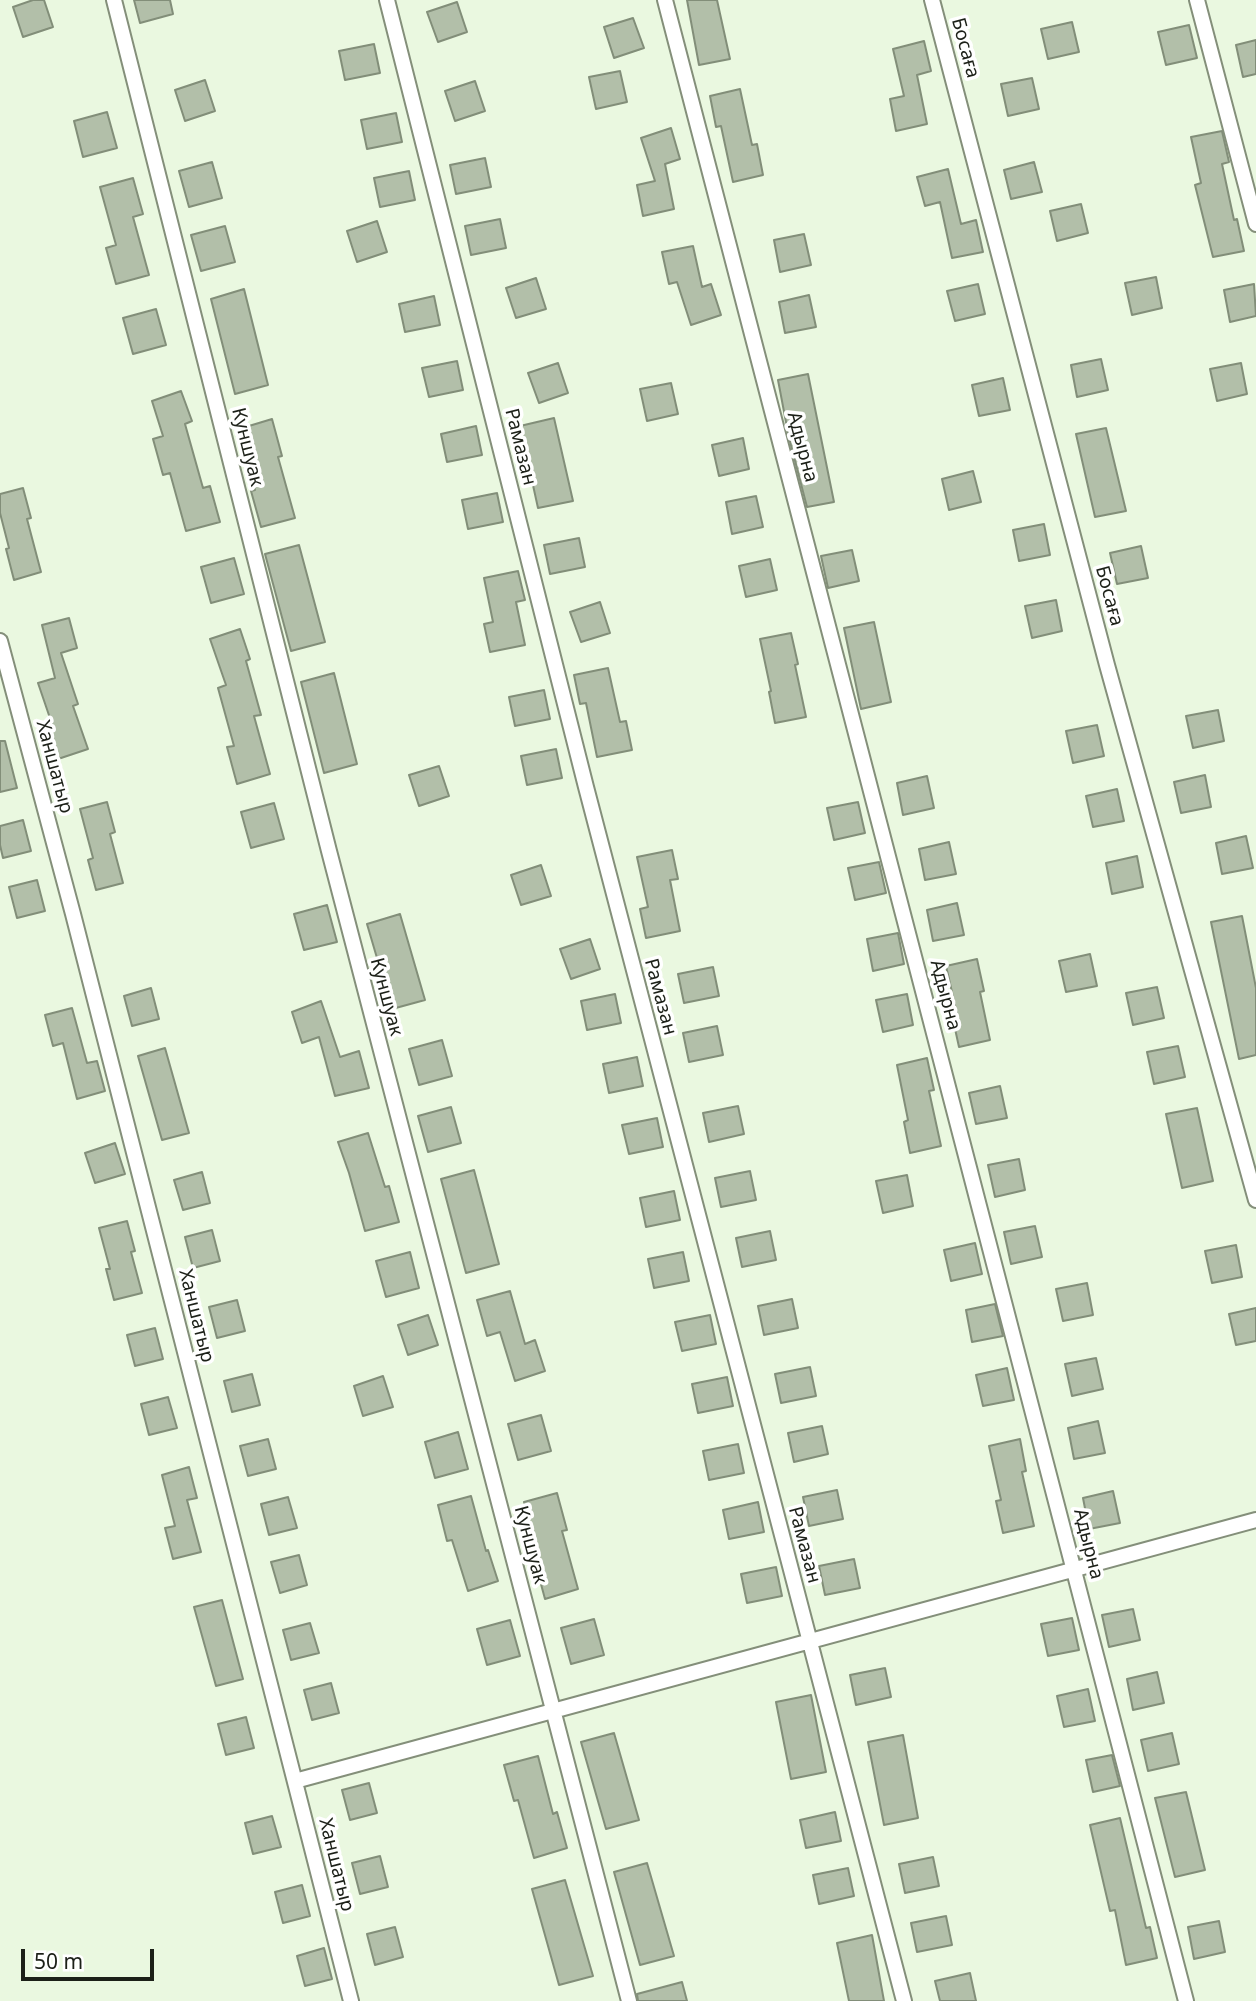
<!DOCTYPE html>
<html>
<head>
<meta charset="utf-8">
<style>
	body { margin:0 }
	#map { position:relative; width:1256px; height:2001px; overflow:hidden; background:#eaf8e0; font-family:"Noto Sans",sans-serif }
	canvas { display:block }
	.scale { position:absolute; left:21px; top:1949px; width:133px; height:32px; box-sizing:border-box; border:4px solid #1c2018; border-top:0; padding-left:9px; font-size:21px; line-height:24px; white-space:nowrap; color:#1c2018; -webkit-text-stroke:5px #fff; paint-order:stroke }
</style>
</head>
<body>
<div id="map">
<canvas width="1256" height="2001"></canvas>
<div class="scale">50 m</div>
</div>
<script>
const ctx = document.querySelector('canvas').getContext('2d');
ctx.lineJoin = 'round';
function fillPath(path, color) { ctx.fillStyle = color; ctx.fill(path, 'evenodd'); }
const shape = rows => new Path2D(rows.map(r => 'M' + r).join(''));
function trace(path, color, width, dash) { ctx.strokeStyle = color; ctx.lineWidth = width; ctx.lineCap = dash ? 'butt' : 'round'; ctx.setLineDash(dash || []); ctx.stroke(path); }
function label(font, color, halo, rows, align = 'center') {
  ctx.font = font + ' "Noto Sans",sans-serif'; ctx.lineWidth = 7; ctx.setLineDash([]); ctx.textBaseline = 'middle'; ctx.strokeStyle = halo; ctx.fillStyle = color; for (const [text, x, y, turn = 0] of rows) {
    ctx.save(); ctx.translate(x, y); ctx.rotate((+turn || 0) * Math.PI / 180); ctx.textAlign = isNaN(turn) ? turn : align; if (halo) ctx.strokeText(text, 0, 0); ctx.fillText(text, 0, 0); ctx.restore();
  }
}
const building = shape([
	[33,0,44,0,53,27,23,37,13,7,33,0],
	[134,0,170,0,173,14,140,23,134,0],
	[687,0,717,0,730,59,699,65,687,0],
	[457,2,467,32,438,42,427,12,457,2],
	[633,18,644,48,614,58,604,27,633,18],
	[1072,22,1079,52,1048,59,1041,29,1072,22],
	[1189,25,1197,58,1166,65,1158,32,1189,25],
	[1256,40,1256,74,1243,77,1236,45,1256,40],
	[924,41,931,71,917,75,927,124,896,131,890,99,904,96,893,49,924,41],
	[374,44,380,73,345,80,339,51,374,44],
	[620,71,627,102,596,109,589,77,620,71],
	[1032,78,1039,109,1008,116,1001,84,1032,78],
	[205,80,215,111,185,121,175,90,205,80],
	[475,81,485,111,455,121,445,91,475,81],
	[740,89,752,145,757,144,763,175,733,182,721,126,716,127,710,96,740,89],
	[107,112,117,148,83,157,74,121,107,112],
	[396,113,402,142,367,149,361,120,396,113],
	[671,128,680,159,665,164,674,209,643,216,637,185,655,181,641,138,671,128],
	[1222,131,1229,162,1222,164,1234,220,1237,219,1244,251,1213,257,1195,185,1201,183,1191,137,1222,131],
	[485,158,491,187,456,194,450,165,485,158],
	[212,162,222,198,189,207,179,171,212,162],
	[1034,162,1042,192,1011,199,1004,170,1034,162],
	[948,169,961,224,976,220,983,252,952,258,940,202,925,206,917,177,948,169],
	[409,171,415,200,380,207,374,178,409,171],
	[133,178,143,214,133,217,149,275,116,284,106,248,116,245,100,187,133,178],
	[1081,204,1088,233,1057,241,1050,211,1081,204],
	[500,219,506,248,471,255,465,226,500,219],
	[377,221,387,252,357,262,347,231,377,221],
	[225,226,235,262,201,271,191,235,225,226],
	[804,234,811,265,780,272,774,240,804,234],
	[693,246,702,287,711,284,721,315,691,325,677,282,669,284,662,252,693,246],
	[1156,277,1162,308,1132,315,1125,283,1156,277],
	[536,278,546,309,516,318,506,288,536,278],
	[978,284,985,314,955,321,947,291,978,284],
	[1254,284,1256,316,1230,322,1224,290,1254,284],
	[244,289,268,385,235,394,211,299,244,289],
	[809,295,816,327,785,333,779,302,809,295],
	[434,296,440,325,405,332,399,304,434,296],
	[156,309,166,345,133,354,123,318,156,309],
	[1101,359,1108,390,1077,397,1071,365,1101,359],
	[457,361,463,390,429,397,422,368,457,361],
	[558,363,568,393,539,403,528,373,558,363],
	[1241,363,1247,394,1217,401,1210,369,1241,363],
	[808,374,834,502,807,507,789,438,778,380,808,374],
	[1003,378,1010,410,979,416,972,385,1003,378],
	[671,383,678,414,647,421,640,389,671,383],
	[181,391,192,421,185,424,203,488,210,486,220,522,186,531,170,473,163,475,153,439,163,436,152,401,181,391],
	[554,418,573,501,538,508,520,426,554,418],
	[272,419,282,456,278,457,295,518,261,527,251,491,255,490,239,429,272,419],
	[476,426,482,455,447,462,441,434,476,426],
	[1106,428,1126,511,1095,517,1076,434,1106,428],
	[743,438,749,469,719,476,712,445,743,438],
	[973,471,981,502,949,510,942,479,973,471],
	[23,488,31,518,27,519,41,572,14,580,6,549,9,548,0,513,0,494,23,488],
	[497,493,503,522,468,529,462,500,497,493],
	[756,496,763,527,732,534,726,502,756,496],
	[1044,524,1050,555,1019,561,1013,530,1044,524],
	[579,538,585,567,550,574,544,545,579,538],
	[299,545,325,642,291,651,265,554,299,545],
	[1141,546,1148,578,1117,584,1110,553,1141,546],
	[852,550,859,581,828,588,821,556,852,550],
	[234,558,244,594,211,603,201,567,234,558],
	[770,559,777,590,746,597,739,566,770,559],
	[518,571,525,600,516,602,525,645,490,652,484,624,493,622,484,578,518,571],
	[1056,600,1062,631,1032,638,1025,606,1056,600],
	[600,602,610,633,581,642,570,612,600,602],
	[69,618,77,648,61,653,78,704,73,706,88,749,58,759,48,729,53,727,38,683,55,678,42,625,69,618],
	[874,622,891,702,861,709,844,628,874,622],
	[240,629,250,659,246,661,261,715,254,716,270,774,237,784,227,747,234,746,218,688,226,685,210,639,240,629],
	[791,633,798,664,795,665,806,717,775,723,769,692,771,691,760,639,791,633],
	[608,668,620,722,626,721,632,750,597,757,586,703,580,704,574,675,608,668],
	[334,673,357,764,324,773,301,682,334,673],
	[544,690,550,719,515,726,509,697,544,690],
	[1218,710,1224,741,1193,748,1186,716,1218,710],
	[1097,725,1104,756,1073,763,1066,731,1097,725],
	[0,741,5,741,17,788,0,792,0,741],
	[556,749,562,778,527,785,521,756,556,749],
	[439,766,449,796,419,806,409,775,439,766],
	[1205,775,1211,807,1181,813,1174,782,1205,775],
	[927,776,934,808,903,815,897,783,927,776],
	[1117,789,1124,821,1093,827,1086,796,1117,789],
	[107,802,115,832,110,834,123,883,96,890,88,860,93,858,80,809,107,802],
	[858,802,865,833,834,840,827,808,858,802],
	[274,803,284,839,251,848,241,812,274,803],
	[23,820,31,851,3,858,0,845,0,826,23,820],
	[1246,836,1253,868,1222,874,1216,843,1246,836],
	[949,842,956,874,925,880,919,849,949,842],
	[672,850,678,879,670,880,680,931,646,938,640,909,648,907,637,857,672,850],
	[1137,856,1143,887,1112,894,1106,863,1137,856],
	[879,862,886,893,855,900,848,868,879,862],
	[541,865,551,896,521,905,511,875,541,865],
	[37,880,45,911,17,918,9,887,37,880],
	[957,903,964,935,933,941,927,910,957,903],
	[327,905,337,942,304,950,294,914,327,905],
	[400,914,425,1000,392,1009,367,924,400,914],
	[1242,916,1256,988,1256,1055,1239,1059,1211,922,1242,916],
	[898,933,904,964,873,971,867,939,898,933],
	[590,939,600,969,571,979,560,949,590,939],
	[1090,954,1097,986,1066,992,1059,961,1090,954],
	[977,959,984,991,980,992,990,1040,959,1047,952,1015,957,1014,946,966,977,959],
	[713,967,719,996,684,1003,678,974,713,967],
	[1157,987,1164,1018,1133,1025,1126,993,1157,987],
	[151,988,159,1019,132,1026,124,996,151,988],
	[615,994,621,1023,587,1030,581,1001,615,994],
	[907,994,913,1025,883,1032,876,1000,907,994],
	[321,1001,340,1057,359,1051,369,1088,335,1096,319,1037,302,1043,292,1012,321,1001],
	[72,1008,87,1063,97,1061,105,1091,77,1099,63,1043,53,1046,45,1015,72,1008],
	[717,1026,723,1055,689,1062,683,1033,717,1026],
	[442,1040,452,1076,419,1085,409,1049,442,1040],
	[1178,1046,1185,1077,1154,1084,1147,1052,1178,1046],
	[165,1048,189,1133,162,1140,138,1056,165,1048],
	[637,1057,643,1086,609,1093,603,1064,637,1057],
	[927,1058,934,1090,929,1091,941,1146,910,1153,904,1122,908,1120,897,1065,927,1058],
	[1000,1086,1007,1118,976,1124,969,1093,1000,1086],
	[738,1106,744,1134,709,1142,703,1113,738,1106],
	[451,1107,461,1143,428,1152,418,1116,451,1107],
	[1197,1108,1213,1181,1182,1188,1166,1114,1197,1108],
	[657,1118,663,1147,629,1154,622,1125,657,1118],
	[368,1133,385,1187,389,1186,399,1222,365,1231,349,1173,338,1142,368,1133],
	[115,1143,125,1174,95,1183,85,1153,115,1143],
	[1019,1159,1025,1190,995,1197,988,1165,1019,1159],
	[474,1170,499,1264,466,1273,441,1179,474,1170],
	[750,1171,756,1200,721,1207,715,1178,750,1171],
	[202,1172,210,1203,183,1210,174,1180,202,1172],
	[907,1175,913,1206,883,1213,876,1181,907,1175],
	[674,1191,680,1220,646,1227,640,1198,674,1191],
	[127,1221,135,1251,131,1252,142,1293,114,1300,106,1269,110,1269,99,1228,127,1221],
	[1035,1226,1042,1257,1011,1264,1004,1232,1035,1226],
	[212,1230,220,1261,193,1268,185,1237,212,1230],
	[770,1231,776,1260,742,1267,736,1238,770,1231],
	[975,1243,982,1274,951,1281,944,1250,975,1243],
	[1236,1245,1242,1277,1212,1283,1205,1251,1236,1245],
	[410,1252,419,1288,386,1297,376,1261,410,1252],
	[683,1252,689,1281,654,1288,648,1259,683,1252],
	[1087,1283,1093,1315,1063,1321,1056,1289,1087,1283],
	[510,1291,525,1344,535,1340,545,1371,515,1381,500,1332,487,1336,477,1300,510,1291],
	[792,1299,798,1328,764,1335,758,1306,792,1299],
	[237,1300,245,1331,217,1338,209,1307,237,1300],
	[995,1304,1003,1336,972,1342,966,1310,995,1304],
	[1256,1308,1256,1341,1236,1345,1229,1314,1256,1308],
	[428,1315,438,1345,408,1355,398,1325,428,1315],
	[710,1315,716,1344,682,1351,675,1322,710,1315],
	[155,1328,163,1359,135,1366,127,1335,155,1328],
	[1096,1358,1103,1389,1072,1396,1065,1364,1096,1358],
	[810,1367,816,1396,781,1403,775,1374,810,1367],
	[1007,1368,1014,1400,983,1406,976,1375,1007,1368],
	[252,1374,260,1405,232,1412,224,1381,252,1374],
	[383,1376,393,1407,363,1416,354,1386,383,1376],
	[727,1377,733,1406,698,1413,692,1384,727,1377],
	[168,1397,177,1428,149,1435,141,1404,168,1397],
	[541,1415,551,1451,518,1460,508,1424,541,1415],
	[1098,1421,1105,1453,1074,1459,1068,1428,1098,1421],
	[822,1426,828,1454,794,1462,788,1433,822,1426],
	[458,1432,468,1469,435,1478,425,1442,458,1432],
	[268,1439,276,1469,248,1476,240,1446,268,1439],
	[1020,1439,1026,1471,1022,1472,1034,1526,1003,1533,996,1501,1001,1500,989,1446,1020,1439],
	[738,1444,744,1473,709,1480,703,1451,738,1444],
	[189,1467,197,1498,187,1500,201,1552,173,1559,165,1528,175,1526,162,1475,189,1467],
	[837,1490,843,1519,809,1526,803,1497,837,1490],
	[1113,1491,1120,1523,1089,1529,1083,1498,1113,1491],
	[557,1493,567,1530,562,1531,578,1589,545,1599,535,1562,540,1561,524,1502,557,1493],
	[471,1496,486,1551,488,1550,498,1581,468,1591,452,1540,447,1541,438,1505,471,1496],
	[288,1497,297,1528,269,1535,261,1504,288,1497],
	[758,1502,764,1532,729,1539,723,1510,758,1502],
	[299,1555,307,1585,280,1593,271,1562,299,1555],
	[854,1559,860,1588,825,1595,819,1566,854,1559],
	[776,1567,782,1596,747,1603,741,1574,776,1567],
	[222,1600,243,1679,216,1686,194,1607,222,1600],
	[1133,1609,1140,1640,1109,1647,1102,1615,1133,1609],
	[1072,1618,1079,1650,1048,1656,1041,1624,1072,1618],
	[594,1619,604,1655,571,1664,561,1628,594,1619],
	[510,1620,520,1656,487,1665,477,1629,510,1620],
	[310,1623,319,1653,291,1660,283,1630,310,1623],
	[885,1668,891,1697,856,1705,850,1675,885,1668],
	[1157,1672,1164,1703,1133,1710,1127,1679,1157,1672],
	[331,1683,339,1713,312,1720,304,1690,331,1683],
	[1088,1689,1095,1721,1064,1727,1057,1696,1088,1689],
	[811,1695,826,1772,791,1779,776,1702,811,1695],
	[246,1717,254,1748,226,1755,218,1724,246,1717],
	[614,1733,639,1820,606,1829,581,1742,614,1733],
	[1172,1733,1179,1764,1148,1771,1141,1740,1172,1733],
	[903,1735,918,1818,884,1825,868,1742,903,1735],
	[1112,1755,1120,1786,1093,1792,1086,1760,1112,1755],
	[538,1756,553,1814,557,1812,567,1848,534,1858,518,1800,514,1801,504,1765,538,1756],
	[369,1783,377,1813,350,1820,342,1790,369,1783],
	[1186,1792,1205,1870,1175,1877,1155,1798,1186,1792],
	[835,1812,841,1841,806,1848,800,1820,835,1812],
	[272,1816,281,1847,253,1854,245,1823,272,1816],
	[1120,1818,1146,1928,1150,1927,1157,1958,1126,1965,1115,1910,1110,1911,1090,1825,1120,1818],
	[380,1856,388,1887,360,1894,352,1863,380,1856],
	[933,1857,939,1886,905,1893,899,1864,933,1857],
	[647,1863,674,1956,640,1965,614,1872,647,1863],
	[848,1868,854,1896,819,1904,813,1875,848,1868],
	[565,1880,593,1976,559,1985,532,1889,565,1880],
	[302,1885,310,1916,283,1923,275,1892,302,1885],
	[946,1916,952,1945,917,1952,911,1923,946,1916],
	[1219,1921,1225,1952,1194,1959,1188,1927,1219,1921],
	[395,1927,403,1957,375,1965,367,1934,395,1927],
	[872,1935,884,2001,849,2001,837,1943,872,1935],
	[324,1948,332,1979,305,1986,297,1956,324,1948],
	[970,1973,976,2001,940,2001,935,1981,970,1973],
	[682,1982,687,2001,638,2001,637,1994,682,1982]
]);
fillPath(building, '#b2bfa9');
trace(building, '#828e79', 2);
const minor = shape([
	[114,0,329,851,629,2001],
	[387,0,586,787,904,2001],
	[665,0,1186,2001],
	[932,0,1107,665,1256,1200],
	[1197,0,1256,224],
	[0,641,73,914,351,2001],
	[295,1781,1256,1520]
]);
trace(minor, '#848f7a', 18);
trace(minor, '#fff', 14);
label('19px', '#1c2018', '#fff', [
	["Босаға",965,48,75],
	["Куншуак",247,447,76],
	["Рамазан",520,447,76],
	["Адырна",802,447,75],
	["Босаға",1109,596,75],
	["Ханшатыр",54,767,75],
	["Адырна",945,995,75],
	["Куншуак",386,997,75],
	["Рамазан",660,997,75],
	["Ханшатыр",196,1316,76],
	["Адырна",1088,1544,76],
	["Куншуак",530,1545,75],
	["Рамазан",804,1545,75],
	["Ханшатыр",336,1865,76]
]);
</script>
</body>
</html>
